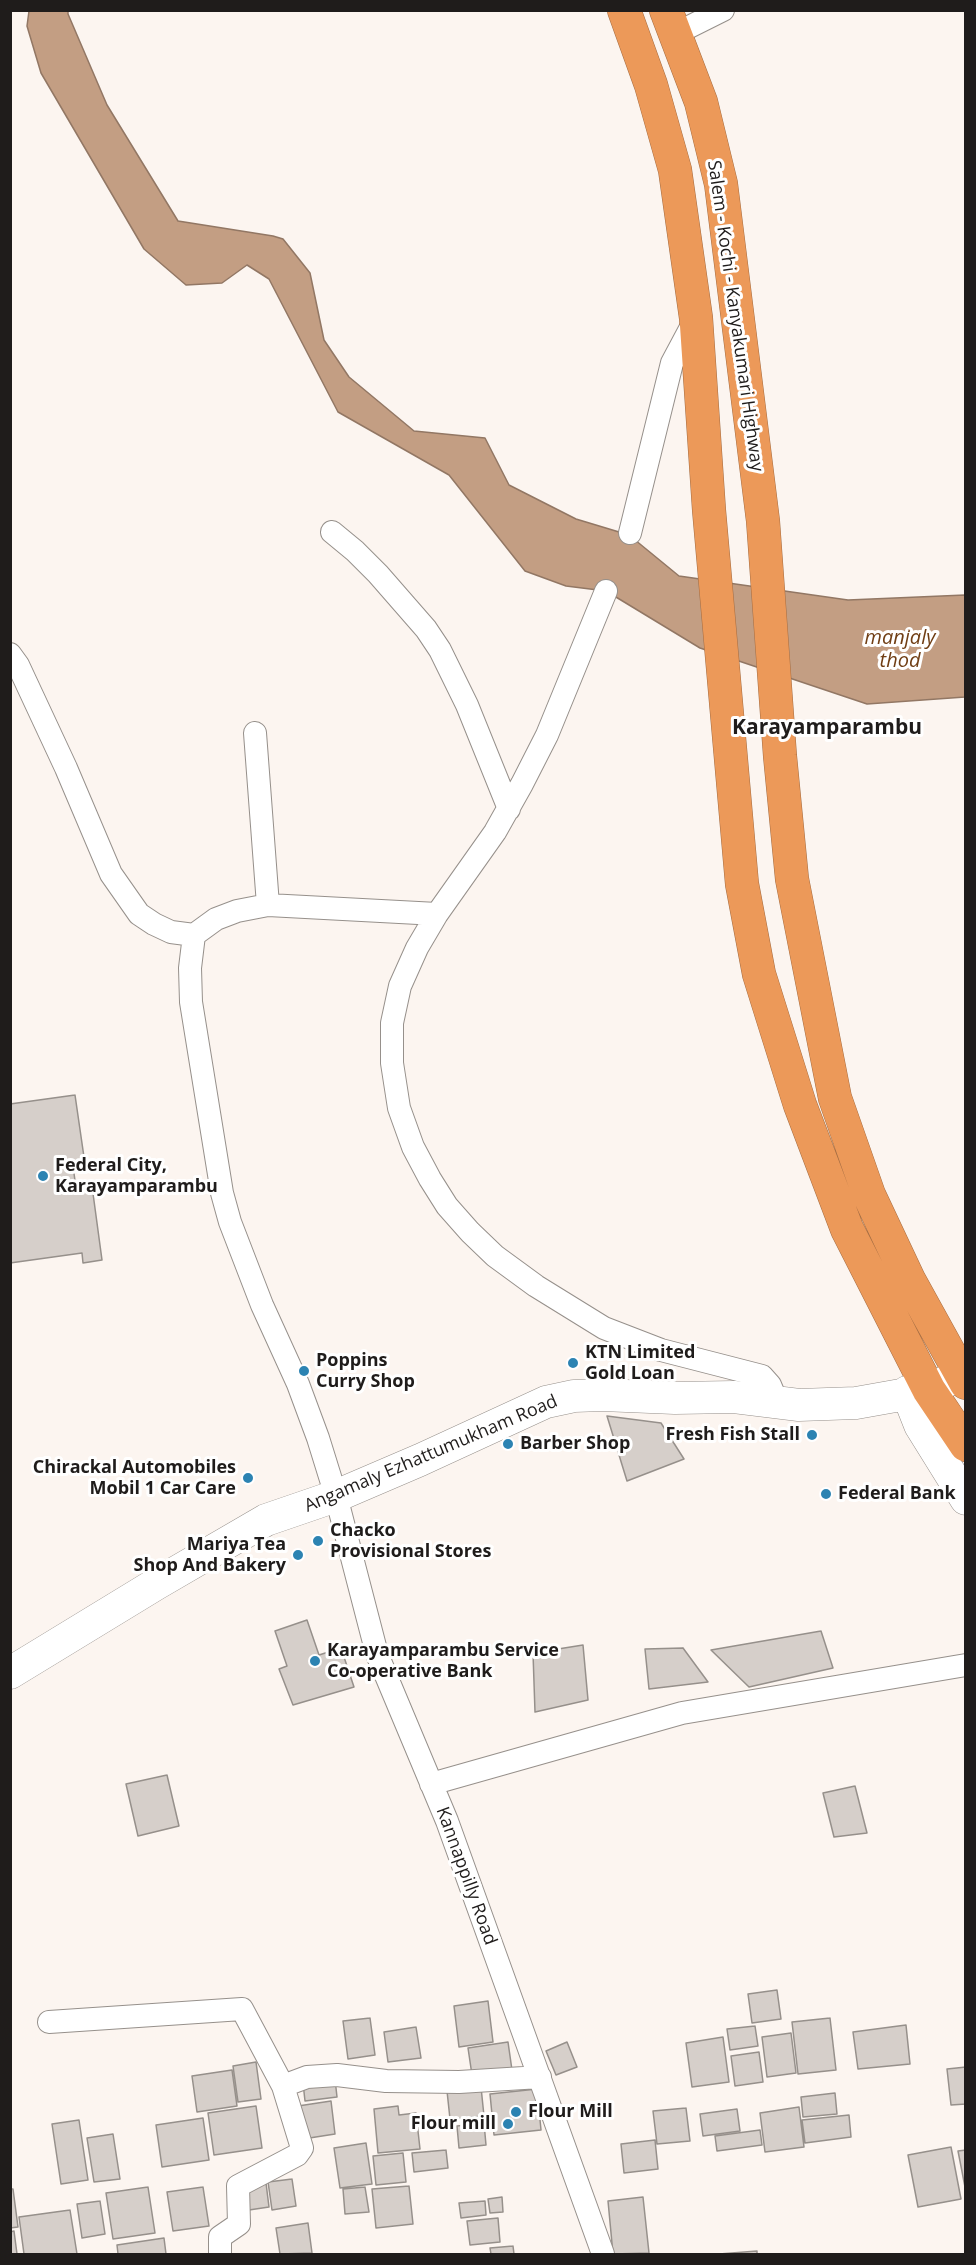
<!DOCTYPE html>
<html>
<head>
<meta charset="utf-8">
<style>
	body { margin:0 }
	#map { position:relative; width:976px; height:2265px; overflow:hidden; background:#fcf5f0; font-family:"Open Sans",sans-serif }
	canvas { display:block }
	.frame { position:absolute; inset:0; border:12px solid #1f1c1b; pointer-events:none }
</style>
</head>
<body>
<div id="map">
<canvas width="976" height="2265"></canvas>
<div class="frame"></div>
</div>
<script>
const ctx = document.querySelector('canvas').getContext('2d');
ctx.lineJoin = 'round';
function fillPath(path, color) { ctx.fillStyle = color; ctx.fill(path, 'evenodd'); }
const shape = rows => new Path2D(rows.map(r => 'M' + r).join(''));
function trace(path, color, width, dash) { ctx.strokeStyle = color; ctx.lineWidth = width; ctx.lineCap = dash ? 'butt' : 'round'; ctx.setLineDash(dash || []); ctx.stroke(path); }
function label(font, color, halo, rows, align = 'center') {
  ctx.font = font + ' "Open Sans",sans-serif'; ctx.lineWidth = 6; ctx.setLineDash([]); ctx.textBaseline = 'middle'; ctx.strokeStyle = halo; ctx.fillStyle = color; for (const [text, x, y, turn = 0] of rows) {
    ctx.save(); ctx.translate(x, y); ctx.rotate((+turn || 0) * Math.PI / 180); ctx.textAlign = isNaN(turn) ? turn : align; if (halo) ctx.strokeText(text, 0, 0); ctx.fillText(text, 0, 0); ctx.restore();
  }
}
const water = shape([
	[29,11,68,11,68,14,107,105,178,221,273,236,283,239,310,273,324,340,349,377,414,431,485,438,509,485,576,519,629,535,679,576,848,600,965,595,965,697,867,704,700,648,606,591,566,586,525,571,449,475,338,412,269,279,247,265,222,283,186,285,144,249,41,73,27,26,29,11]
]);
fillPath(water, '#c39e83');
trace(water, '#927764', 1.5);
const building = shape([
	[75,1095,85,1164,73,1166,76,1188,92,1186,102,1260,83,1263,82,1253,10,1263,10,1104,75,1095],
	[607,1416,661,1423,684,1459,627,1481,607,1416],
	[307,1620,319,1655,341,1648,354,1687,293,1705,279,1669,287,1666,275,1631,307,1620],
	[821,1631,833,1668,749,1687,711,1650,821,1631],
	[583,1645,588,1700,535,1712,533,1653,583,1645],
	[683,1648,708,1682,649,1689,645,1649,683,1648],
	[167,1775,179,1826,138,1836,126,1784,167,1775],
	[855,1786,867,1833,834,1837,823,1793,855,1786],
	[777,1990,781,2019,752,2023,748,1994,777,1990],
	[488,2001,493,2042,459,2047,454,2006,488,2001],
	[370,2018,375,2055,348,2059,343,2021,370,2018],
	[830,2018,836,2070,798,2074,792,2022,830,2018],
	[906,2025,910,2064,858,2069,853,2032,906,2025],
	[755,2026,758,2046,730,2050,727,2029,755,2026],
	[416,2027,421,2058,388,2062,384,2032,416,2027],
	[791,2033,796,2073,767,2077,762,2037,791,2033],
	[723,2037,729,2082,692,2087,686,2043,723,2037],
	[508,2042,512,2070,472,2075,468,2048,508,2042],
	[567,2042,577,2067,556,2075,546,2051,567,2042],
	[759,2052,763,2082,735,2086,731,2056,759,2052],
	[256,2062,261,2099,238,2102,233,2066,256,2062],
	[966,2067,966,2104,951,2105,947,2069,966,2067],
	[232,2070,237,2106,197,2112,192,2076,232,2070],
	[335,2079,337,2097,305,2101,303,2083,335,2079],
	[481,2087,484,2116,450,2119,447,2091,481,2087],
	[537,2089,541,2130,494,2135,490,2094,537,2089],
	[835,2093,837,2114,803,2117,801,2097,835,2093],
	[331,2101,335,2134,303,2139,298,2106,331,2101],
	[256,2106,262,2148,214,2155,208,2113,256,2106],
	[398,2106,399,2115,416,2113,420,2149,378,2153,374,2109,398,2106],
	[799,2107,804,2147,765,2152,760,2113,799,2107],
	[686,2108,690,2141,657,2144,653,2111,686,2108],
	[737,2109,740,2131,703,2136,700,2114,737,2109],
	[849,2115,851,2137,805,2143,802,2120,849,2115],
	[203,2118,209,2160,162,2167,156,2125,203,2118],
	[79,2120,88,2180,61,2184,52,2124,79,2120],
	[484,2123,486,2145,459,2148,457,2126,484,2123],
	[760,2130,762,2145,717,2151,715,2136,760,2130],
	[113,2134,120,2179,94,2182,87,2138,113,2134],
	[655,2140,658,2169,624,2173,621,2144,655,2140],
	[366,2143,372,2184,340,2188,334,2148,366,2143],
	[951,2147,961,2199,918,2207,908,2155,951,2147],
	[446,2150,448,2168,414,2172,412,2153,446,2150],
	[966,2150,966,2187,965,2187,958,2151,966,2150],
	[403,2153,406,2182,376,2185,373,2156,403,2153],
	[292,2179,296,2206,272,2210,268,2182,292,2179],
	[266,2183,269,2207,249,2210,246,2186,266,2183],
	[409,2186,413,2224,376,2228,372,2189,409,2186],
	[148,2187,155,2233,113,2239,106,2193,148,2187],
	[203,2187,209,2226,173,2231,167,2192,203,2187],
	[365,2187,369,2212,345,2214,343,2189,365,2187],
	[10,2189,13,2189,18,2227,10,2228,10,2189],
	[502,2197,503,2212,490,2213,488,2199,502,2197],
	[643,2197,649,2253,613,2254,608,2201,643,2197],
	[100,2201,105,2234,82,2238,77,2204,100,2201],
	[485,2201,486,2215,461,2218,459,2203,485,2201],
	[70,2210,77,2254,24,2254,19,2217,70,2210],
	[498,2218,500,2242,470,2245,467,2221,498,2218],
	[308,2223,312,2253,280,2254,276,2228,308,2223],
	[14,2231,17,2254,10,2254,10,2232,14,2231],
	[164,2238,166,2254,118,2254,117,2245,164,2238],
	[513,2246,514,2254,491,2254,490,2248,513,2246],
	[757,2251,757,2254,719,2254,757,2251]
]);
fillPath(building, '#d6cfca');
trace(building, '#96908b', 1.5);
const street = shape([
	[675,34,723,10],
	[332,532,355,551,378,574,426,629,440,650,467,705,509,809],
	[630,533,672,363,696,318],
	[606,591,547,735,522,784,495,832,437,914,417,948,400,986,392,1023,392,1063,399,1108,413,1147,430,1179,447,1206,470,1232,495,1256,536,1286,604,1328,661,1350,762,1376,770,1385,778,1404],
	[10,654,18,665,66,768,111,874,139,914,154,924,171,932,194,935],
	[255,733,268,905],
	[437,914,268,905,237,911,216,919,194,935,190,968,191,1002,222,1193,230,1222,262,1305,298,1384,318,1438,336,1496,377,1654,447,1821,603,2254],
	[431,1784,682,1713,966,1665],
	[49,2022,242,2009,283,2086],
	[220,2254,220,2237,239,2224,238,2186,297,2155,302,2148,283,2086,307,2077,337,2075,386,2081,459,2082,540,2077]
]);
const secondary = shape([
	[907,1392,920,1425,966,1499],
	[10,1673,156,1584,266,1520,336,1496,420,1460,546,1402,574,1396,602,1395,675,1398,734,1397,799,1405,856,1403,929,1390,951,1379]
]);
const highway = shape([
	[624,10,651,85,675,170,696,318,709,510,742,884,759,974,800,1105,847,1229,929,1390,966,1445],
	[666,10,701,102,721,184,763,521,780,756,792,879,835,1098,869,1195,909,1280,966,1383]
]);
trace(street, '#96908b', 24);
trace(secondary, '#96908b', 33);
trace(highway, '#a46d43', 34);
trace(street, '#fff', 22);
trace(secondary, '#fff', 32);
trace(highway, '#ec9959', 33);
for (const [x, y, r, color] of [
	[43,1176,6,"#2c83b2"],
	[573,1363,6,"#2c83b2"],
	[304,1371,6,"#2c83b2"],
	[812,1435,6,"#2c83b2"],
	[508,1444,6,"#2c83b2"],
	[248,1478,6,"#2c83b2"],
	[826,1494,6,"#2c83b2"],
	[318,1541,6,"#2c83b2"],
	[298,1555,6,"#2c83b2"],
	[315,1661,6,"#2c83b2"],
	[516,2112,6,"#2c83b2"],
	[508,2124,6,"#2c83b2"]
]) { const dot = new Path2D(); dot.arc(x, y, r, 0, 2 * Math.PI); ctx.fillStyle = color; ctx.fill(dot); trace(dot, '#fff', 2); }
label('18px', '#1f1c1b', '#fff', [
	["Salem - Kochi - Kanyakumari Highway",735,316,82],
	["Angamaly Ezhattumukham Road",431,1454,-23],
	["Kannappilly Road",466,1876,70]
]);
label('bold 18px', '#1f1c1b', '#fff', [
	["Federal City,",55,1166],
	["Karayamparambu",55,1187],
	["KTN Limited",585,1353],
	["Gold Loan",585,1374],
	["Poppins",316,1361],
	["Curry Shop",316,1382],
	["Fresh Fish Stall",800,1435,"right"],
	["Barber Shop",520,1444],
	["Chirackal Automobiles",236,1468,"right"],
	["Mobil 1 Car Care",236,1489,"right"],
	["Federal Bank",838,1494],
	["Chacko",330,1531],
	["Provisional Stores",330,1552],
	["Mariya Tea",286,1545,"right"],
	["Shop And Bakery",286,1566,"right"],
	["Karayamparambu Service",327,1651],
	["Co-operative Bank",327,1672],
	["Flour Mill",528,2112],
	["Flour mill",496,2124,"right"]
], 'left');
label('italic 20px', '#703e14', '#fff', [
	["manjaly",900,638],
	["thod",900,661]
]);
label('bold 21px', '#1f1c1b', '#fff', [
	["Karayamparambu",827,728]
]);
</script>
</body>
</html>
